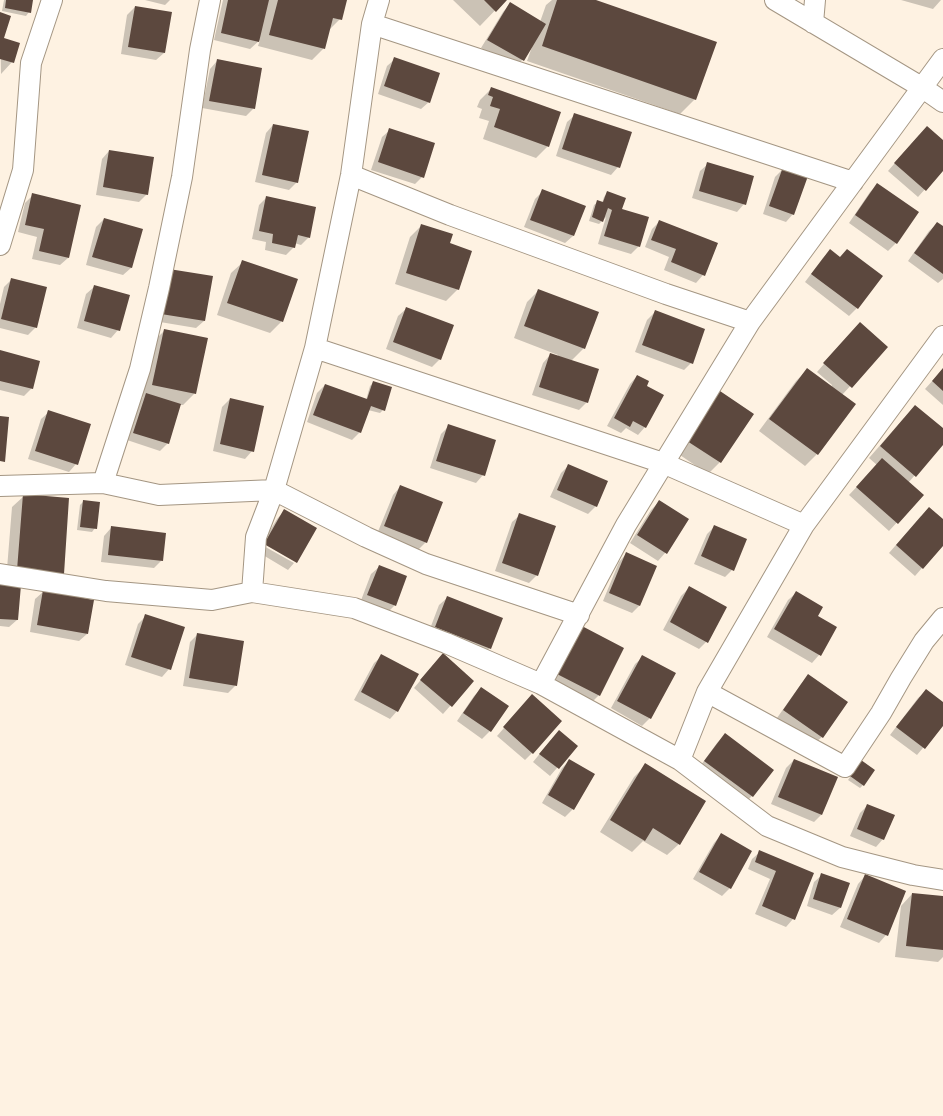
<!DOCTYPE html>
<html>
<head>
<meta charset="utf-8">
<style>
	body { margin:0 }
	canvas { display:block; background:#fef2e2 }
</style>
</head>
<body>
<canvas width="943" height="1116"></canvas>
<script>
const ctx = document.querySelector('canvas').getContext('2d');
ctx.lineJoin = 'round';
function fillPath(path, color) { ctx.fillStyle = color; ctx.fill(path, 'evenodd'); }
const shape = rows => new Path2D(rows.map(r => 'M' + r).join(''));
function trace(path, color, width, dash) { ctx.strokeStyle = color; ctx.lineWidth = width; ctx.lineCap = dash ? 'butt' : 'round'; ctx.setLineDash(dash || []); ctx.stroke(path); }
fillPath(shape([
	[4,0,32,0,29,12,26,16,2,11],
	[145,0,170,0,165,5],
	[223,0,345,0,340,19,328,31,323,49,312,60,258,46,260,40,250,49,214,40],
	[453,0,505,0,480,26],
	[552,0,591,0,695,99,680,114,527,61,532,47,531,46,522,60,515,68,481,48,503,12,510,4,540,22,546,5],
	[901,0,941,0,933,9],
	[135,7,164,53,156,60,121,54,127,15],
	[0,14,2,39,12,62,1,74],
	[395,59,429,102,421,109,378,94,387,66],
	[217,61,253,109,246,116,202,108,210,69],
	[491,89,548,146,536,158,483,139,489,121,479,118,482,109,477,107,480,100],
	[575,115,618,167,611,175,556,156,567,122],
	[273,125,297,182,289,190,255,182,266,133],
	[390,130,422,177,415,184,371,170,382,137],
	[919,135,943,142,943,169,918,197,888,171],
	[109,151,147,194,139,202,96,195,102,159],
	[708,164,744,204,737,212,692,198,700,171],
	[783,169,793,214,786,222,763,214,775,177],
	[877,185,896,243,888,251,849,223,870,192],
	[543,191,573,236,565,243,524,227,535,199],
	[607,193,620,210,639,246,631,254,598,244,606,217,599,224,589,221,594,205,598,202,602,203,604,197],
	[33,195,68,258,60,265,32,259,37,237,18,232,25,203],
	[266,198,309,237,301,245,294,243,294,247,286,255,265,250,266,242,252,239,259,205],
	[104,219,141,230,131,268,123,275,86,265,96,227],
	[659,222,703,275,696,283,664,270,669,257,645,247,652,229],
	[937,224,943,228,943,279,938,283,908,261,929,231],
	[422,225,448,244,458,289,446,301,395,284,410,237],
	[830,251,839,258,881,276,857,308,849,316,805,282,823,258],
	[243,262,296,280,281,322,270,333,217,315,231,273],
	[169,270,204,321,196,328,154,321],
	[12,279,36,327,28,335,0,328,0,304,4,287],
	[94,287,118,330,111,338,77,328,86,294],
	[538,291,597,313,583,349,570,362,587,402,579,410,532,395,543,363,550,355,557,358,558,355,514,338,527,302],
	[406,309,440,359,432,367,386,349,398,316],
	[655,312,691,363,684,370,635,352,647,320],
	[165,330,194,394,183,405,180,405,168,443,160,451,127,440,138,402,143,397,141,397,153,342],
	[853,331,886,347,842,395,854,404,817,454,805,466,759,431,796,381,807,370,831,387,832,385,817,372],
	[0,353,32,388,24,396,0,390],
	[943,369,943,405,925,389],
	[637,376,645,427,638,435,626,428,621,433,607,426,630,384],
	[373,383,383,410,380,413,368,410,360,432,352,440,307,422,317,393,325,385,366,400,370,386],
	[720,393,752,414,720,462,708,474,677,453,709,405],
	[230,399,252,451,245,459,213,451,222,407],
	[49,412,76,464,69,472,28,459,41,419],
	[904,418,943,430,943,443,908,483,922,495,889,531,849,495,877,465,869,458],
	[449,426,483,475,476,483,430,468,441,434],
	[568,466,596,506,588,514,550,497,561,473],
	[400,487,426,542,418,550,377,534,393,495],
	[24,496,62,573,51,585,6,581,12,507],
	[84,501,95,528,92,532,77,530,80,505],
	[659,502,687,520,665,553,658,561,630,543,651,510],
	[284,511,315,529,296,562,296,561,263,542,277,519],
	[520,515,537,575,529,583,495,571,512,522],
	[921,516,943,521,943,544,915,576,889,553],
	[714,527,732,570,725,577,694,564,707,534],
	[111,528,162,560,154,568,101,562,104,536],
	[262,545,294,563,288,570,258,552],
	[626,554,639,606,632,613,603,601,619,562],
	[379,567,405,577,394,606,387,613,360,603,371,574],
	[0,585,17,620,9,627,0,626],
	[689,588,706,642,699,649,663,630,681,596],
	[43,592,87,634,79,641,30,632,35,599],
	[796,593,816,617,819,655,812,663,767,637,788,600],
	[447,598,490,648,483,655,428,634,439,605],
	[146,616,169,669,162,677,125,665,138,624],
	[580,627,599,695,587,707,545,685],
	[197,635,235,686,228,693,183,686,190,642],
	[382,656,397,711,390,719,354,700,374,663],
	[643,657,650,718,642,726,611,708,635,664],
	[435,663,472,681,443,714,414,688],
	[808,676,822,737,814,744,777,718,801,684],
	[481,689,507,706,490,731,482,739,457,721,474,696],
	[926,691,943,704,943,724,917,755,890,735,918,698],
	[525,704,532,753,525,760,497,736],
	[725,735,772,770,752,796,744,804,698,769,717,743],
	[551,740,576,746,550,776,533,762],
	[794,760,821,815,814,822,771,804,786,768],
	[569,761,573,809,565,817,542,803,562,768],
	[646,765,679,844,667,855,643,841,632,852,600,832,634,777],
	[858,765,863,785,860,788,848,780],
	[868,805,883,839,876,847,850,836,860,813],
	[721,835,750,852,730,888,722,896,693,879,714,843],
	[760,852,812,874,793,919,786,927,755,914,770,879,748,869,752,859],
	[822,875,840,908,832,915,807,906,814,882],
	[865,876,886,935,879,943,840,927,858,884],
	[912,894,943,898,943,957,938,962,895,957,901,906]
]), '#0003');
fillPath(shape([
	[6,0,33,0,31,13,5,8],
	[228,0,269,0,259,42,221,33],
	[278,0,347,0,342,20,333,18,325,49,269,35],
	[484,0,507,0,496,12],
	[557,0,596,0,717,42,696,100,542,46],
	[510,2,546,24,524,61,487,40],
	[135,6,172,12,165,53,128,47],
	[0,12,11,16,4,38,20,43,14,63,0,59],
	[394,57,440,73,430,103,384,86],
	[217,59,262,68,255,109,209,101],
	[491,87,561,112,549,147,494,127,500,109,490,106,493,97,488,95],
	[574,113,632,132,620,168,562,149],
	[273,124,309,131,298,183,262,175],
	[927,126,943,140,943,171,926,191,894,163],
	[389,128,435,143,424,178,378,162],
	[109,150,154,157,148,195,103,187],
	[707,162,754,176,746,205,699,191],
	[783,167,808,176,794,215,769,206],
	[877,183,919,212,897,244,855,215],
	[542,189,586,206,574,236,530,220],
	[607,191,626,198,622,209,649,217,640,247,604,236,612,210,608,208,603,222,592,217,597,200,603,202],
	[32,193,81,205,69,258,39,251,44,229,25,225],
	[266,196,316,207,310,238,298,235,295,248,272,243,273,234,259,231],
	[104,218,143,229,132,268,92,257],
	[659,220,718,243,705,276,671,262,676,249,651,240],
	[937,222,943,226,943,274,914,253],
	[421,224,453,234,450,243,472,251,459,290,406,273],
	[830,249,840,257,847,249,883,276,858,309,811,274],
	[242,260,298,279,283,322,227,303],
	[169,269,213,276,205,321,161,314],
	[11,278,47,287,37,328,1,319],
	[94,285,130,295,120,331,84,321],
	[538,289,599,312,585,349,524,326],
	[406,307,454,325,441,360,393,342],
	[655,310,705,329,693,364,642,345],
	[860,322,888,347,852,388,823,363],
	[164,329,208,338,196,394,152,385],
	[0,350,40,361,33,389,0,381],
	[550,353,599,369,588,403,539,387],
	[807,368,856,404,818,455,769,419],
	[943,368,943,391,932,381],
	[637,375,649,381,647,386,664,395,646,428,633,421,630,427,614,418],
	[373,381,392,387,385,411,371,406,361,433,313,415,325,384,367,399],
	[720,391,754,414,721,463,687,441],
	[146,393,181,404,169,444,133,433],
	[230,398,264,406,254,452,220,444],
	[915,405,943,428,943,445,916,477,880,446],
	[48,410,91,424,78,465,35,451],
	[0,416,9,417,5,462,0,461],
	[448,424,496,440,485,476,436,461],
	[882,458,924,495,898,524,856,487],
	[568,464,608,481,597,507,557,490],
	[400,485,443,502,427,543,384,526],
	[23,494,69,498,64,574,17,570],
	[83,500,100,502,97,529,80,527],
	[659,500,689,519,667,554,637,535],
	[929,507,943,519,943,546,923,569,896,545],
	[284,509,317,528,297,563,264,544],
	[519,513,556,526,538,576,502,563],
	[714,525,747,539,734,571,701,556],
	[111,526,166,533,163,561,108,555],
	[626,552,657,566,640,606,609,593],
	[379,565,407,576,396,606,367,595],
	[0,584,21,585,18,620,0,619],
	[689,586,727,607,708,643,670,622],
	[43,590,94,600,88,634,37,625],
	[796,591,823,607,818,616,837,627,821,656,774,629],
	[447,596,503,618,491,649,435,627],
	[145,614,185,627,171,670,131,657],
	[580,625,624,648,600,696,555,673],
	[197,633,244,641,237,686,189,678],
	[443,653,474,681,452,707,420,680],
	[381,654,419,674,398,712,361,692],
	[642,655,676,673,651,719,617,701],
	[808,674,848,702,823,738,783,710],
	[481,687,509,706,491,732,463,713],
	[926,689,943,702,943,726,925,749,896,727],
	[532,694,562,721,533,754,503,727],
	[559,730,578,746,559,769,539,754],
	[725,733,774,770,753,797,704,761],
	[569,759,595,774,574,810,548,795],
	[794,759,838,777,822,815,778,797],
	[861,760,875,770,864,786,850,776],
	[645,763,706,801,680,845,653,828,645,841,610,820],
	[867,804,895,815,884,840,857,829],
	[721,833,752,851,731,889,699,872],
	[759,850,814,873,795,920,762,906,776,871,755,862],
	[821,873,850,883,841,908,813,899],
	[865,874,906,891,888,936,847,919],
	[912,893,943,896,943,950,906,946]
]), '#5c483e');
const minor = shape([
	[775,0,923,88,943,102],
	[813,23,815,0],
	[372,24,853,182],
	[351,175,450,215,666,294,750,322],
	[0,245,23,170,31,63,52,0],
	[315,348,351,175,372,24,379,0],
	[103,483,140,369,159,288,182,177,200,50,210,0],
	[0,486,103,483,159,495,274,490,315,348,663,463,804,525],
	[0,574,106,591,212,600,252,592,354,608,446,643,541,684,680,760,767,826,842,857,913,875,943,880],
	[252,592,256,537,274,490,366,537,426,564,579,615],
	[541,684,626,525,750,322,943,59],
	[707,692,845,767,881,713,901,678,924,641,943,618],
	[680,760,707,692,804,525,943,336]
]);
trace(minor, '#a49683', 22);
trace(minor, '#fff', 20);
</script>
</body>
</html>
